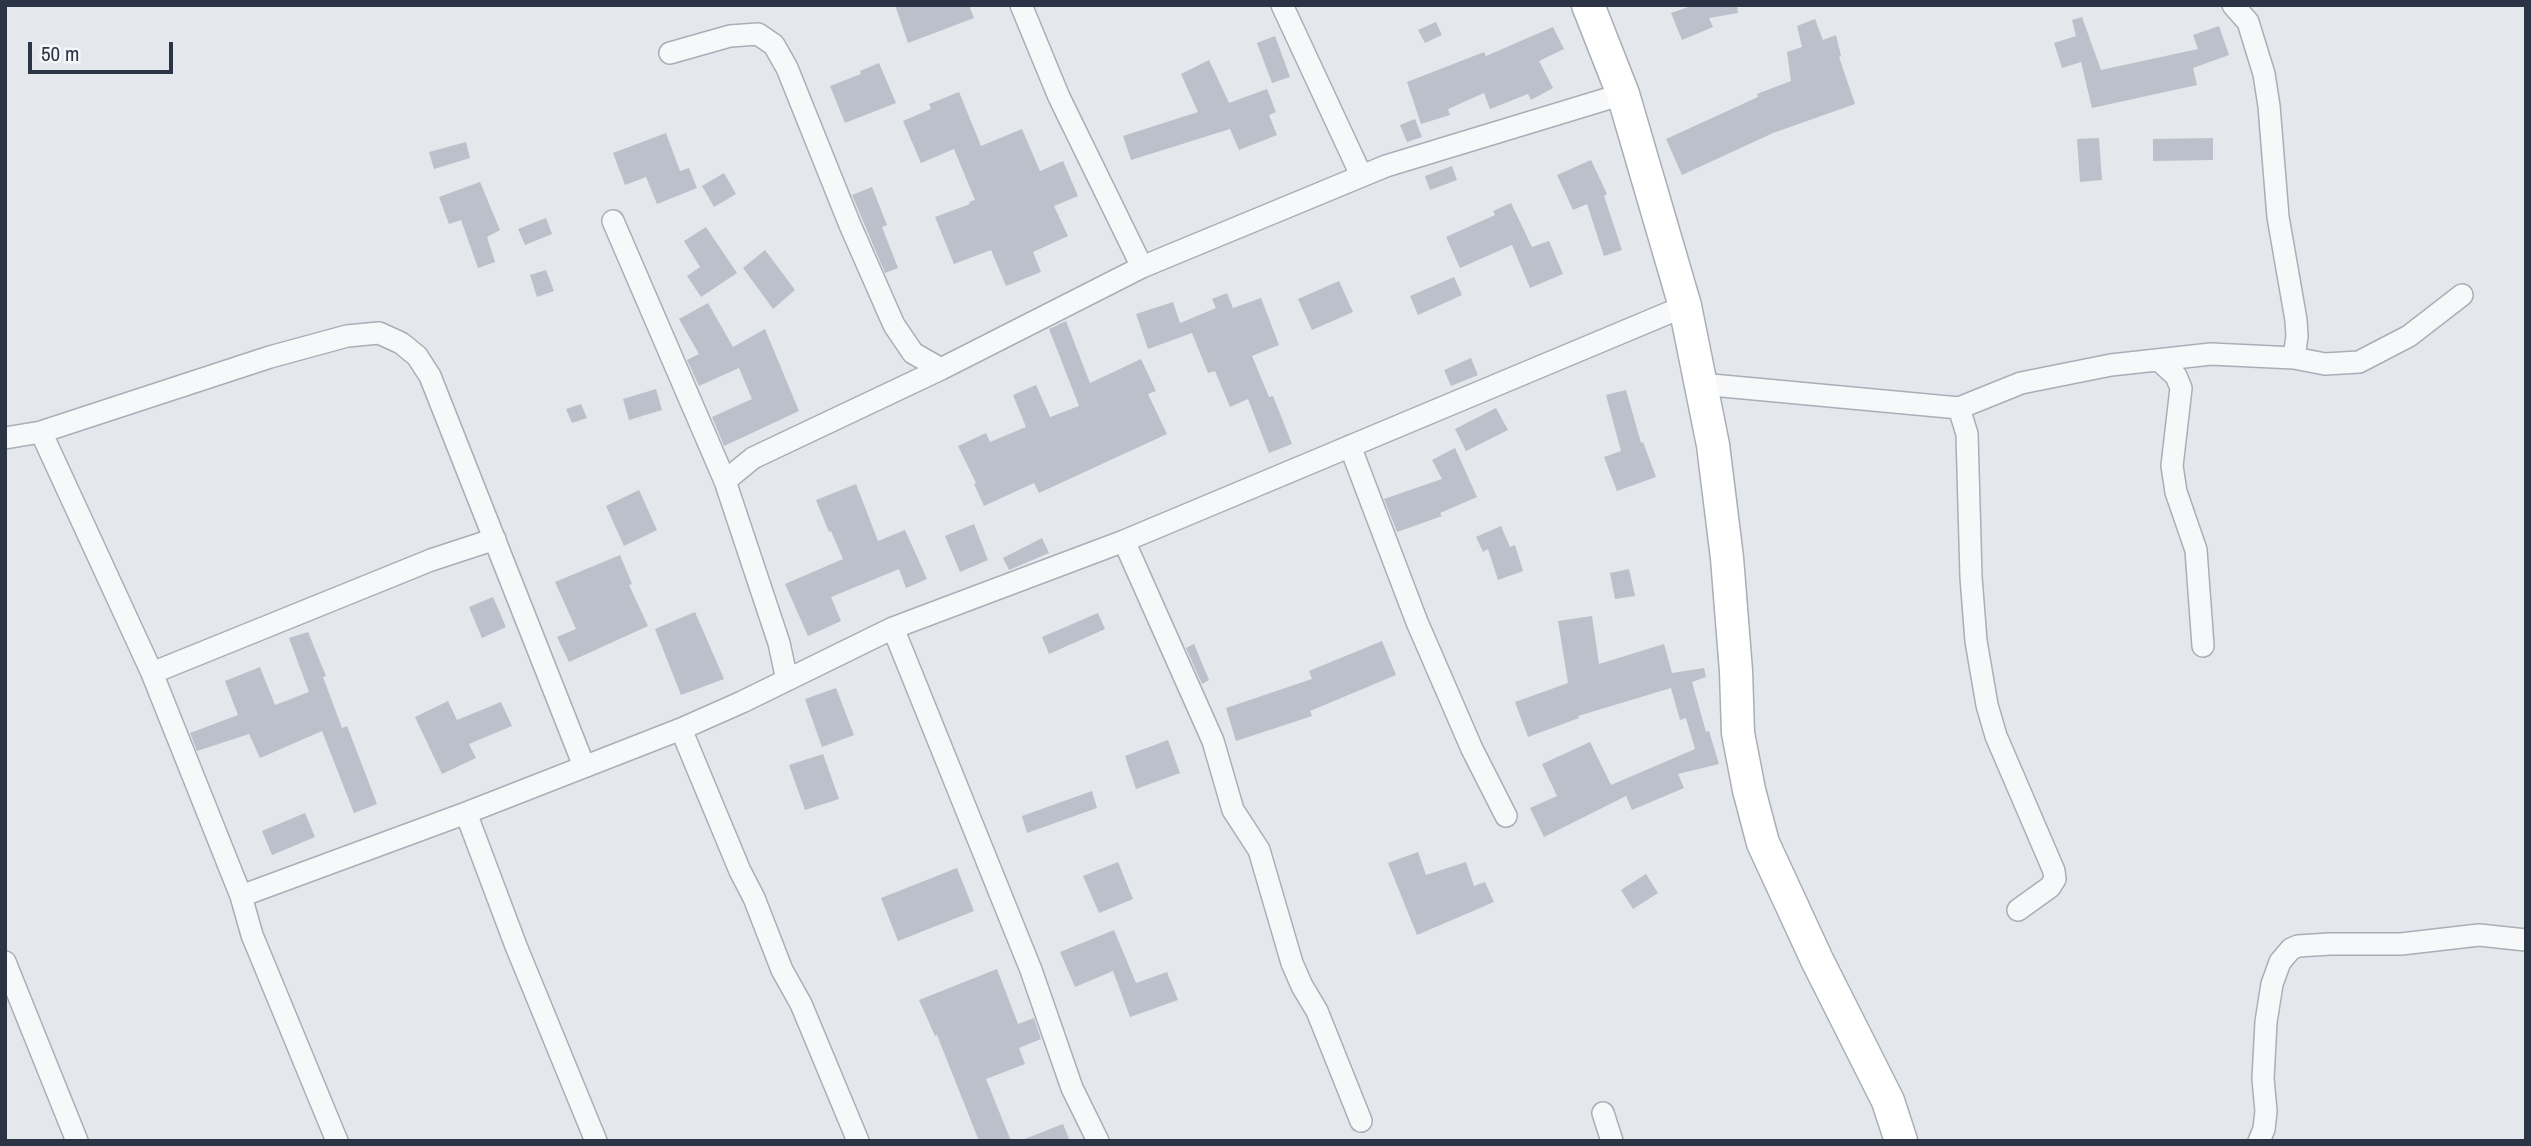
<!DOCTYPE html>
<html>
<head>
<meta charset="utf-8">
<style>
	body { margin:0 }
	#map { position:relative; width:2531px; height:1146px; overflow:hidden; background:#e4e7ec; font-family:"Archivo Narrow",sans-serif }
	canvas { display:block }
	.frame { position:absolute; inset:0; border:7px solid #2b3445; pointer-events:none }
	.scale { position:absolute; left:28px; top:42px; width:145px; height:32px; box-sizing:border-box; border:4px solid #2b3445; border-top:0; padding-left:9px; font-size:21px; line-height:24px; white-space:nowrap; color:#2b3445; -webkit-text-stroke:5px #f4f6f9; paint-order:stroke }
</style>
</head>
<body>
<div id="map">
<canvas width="2531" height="1146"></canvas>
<div class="frame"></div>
<div class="scale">50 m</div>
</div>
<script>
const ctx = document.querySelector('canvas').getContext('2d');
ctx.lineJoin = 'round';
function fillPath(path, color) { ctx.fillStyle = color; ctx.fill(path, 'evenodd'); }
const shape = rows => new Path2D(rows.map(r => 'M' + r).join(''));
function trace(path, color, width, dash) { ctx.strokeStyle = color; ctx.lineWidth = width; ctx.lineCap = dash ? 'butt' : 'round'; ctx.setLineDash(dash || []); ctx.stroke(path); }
fillPath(shape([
	[895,5,969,5,974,18,908,43],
	[1694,5,1737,5,1738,13,1709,18,1713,27,1682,40,1671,13],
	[2082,17,2101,70,2198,49,2193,35,2219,26,2229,55,2193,68,2197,85,2092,108,2081,62,2062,68,2054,43,2076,36,2072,20],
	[1815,19,1823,40,1836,35,1841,56,1839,57,1855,104,1773,133,1682,175,1666,139,1758,97,1757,94,1791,81,1787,52,1802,47,1797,26],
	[1436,22,1442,35,1425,43,1418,30],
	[1553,27,1564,49,1539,61,1553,88,1531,100,1528,94,1490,109,1484,93,1448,109,1450,115,1421,124,1407,82,1484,52,1486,56],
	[1275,36,1290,77,1272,83,1257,43],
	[1209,60,1229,103,1267,89,1276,112,1269,115,1277,135,1239,150,1230,129,1131,160,1123,136,1198,112,1181,74],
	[879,63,896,103,845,123,830,86,861,74,860,71],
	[959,92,981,146,1022,129,1040,171,1063,161,1078,196,1054,206,1068,236,1033,252,1041,272,1006,286,991,250,954,264,935,217,970,204,969,202,975,200,954,149,921,163,903,121,931,109,929,104],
	[1415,119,1422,137,1407,142,1400,125],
	[666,133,680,171,689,168,697,188,657,204,646,177,625,185,613,153],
	[2099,138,2102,180,2080,182,2077,139],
	[2213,138,2213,160,2153,161,2153,139],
	[466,142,470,158,434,169,429,152],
	[1591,160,1607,194,1604,196,1622,250,1604,256,1587,204,1573,210,1557,175],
	[1452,166,1457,180,1430,190,1425,176],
	[724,173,736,194,714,207,702,186],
	[480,182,500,230,487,237,495,262,478,268,461,220,449,224,439,197],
	[872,187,887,225,882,227,898,268,885,273,852,195],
	[1511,203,1532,247,1549,241,1563,274,1530,288,1512,245,1460,268,1446,237,1495,215,1493,211],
	[546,218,552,234,525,245,518,229],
	[706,227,737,273,701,297,687,276,700,267,684,241],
	[765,250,795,290,773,309,743,268],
	[546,270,554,291,537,297,530,275],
	[1454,277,1462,295,1418,315,1410,296],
	[1339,281,1353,312,1312,330,1298,299],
	[1227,293,1233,308,1261,298,1279,345,1252,356,1269,397,1273,396,1292,444,1269,453,1248,399,1230,407,1215,371,1208,373,1192,333,1148,349,1136,314,1173,302,1180,323,1216,308,1212,299],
	[708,303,733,347,765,329,799,411,724,446,712,417,752,399,739,368,699,386,687,360,699,354,679,319],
	[1066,321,1090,383,1141,359,1156,391,1148,394,1167,434,1039,493,1034,483,984,506,974,484,976,483,958,446,986,433,990,442,1026,427,1013,395,1036,385,1050,417,1079,406,1049,329],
	[1471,358,1478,375,1451,386,1444,370],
	[656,389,662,410,629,420,623,399],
	[1626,390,1641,443,1643,442,1656,477,1617,491,1604,457,1621,451,1606,395],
	[581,404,587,418,572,423,566,409],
	[1496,408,1508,430,1466,451,1455,429],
	[1455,448,1477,497,1440,513,1442,516,1397,532,1384,499,1442,479,1432,460],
	[856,484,878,541,905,530,927,579,906,588,899,569,831,597,841,621,808,636,785,584,843,559,831,531,829,532,816,500],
	[639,490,657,530,624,546,606,506],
	[974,524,988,560,960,572,945,536],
	[1501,526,1510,547,1515,545,1523,571,1498,580,1488,549,1483,552,1476,537],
	[1042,538,1049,553,1009,570,1003,558],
	[620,555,632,584,629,585,648,626,569,662,557,637,576,629,555,582],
	[1629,569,1635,596,1615,599,1610,573],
	[493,597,506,627,482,638,469,607],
	[695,612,724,679,681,695,655,629],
	[1098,613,1105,629,1049,654,1042,637],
	[1592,616,1599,664,1664,644,1672,673,1704,668,1706,677,1692,682,1706,732,1709,731,1719,764,1678,774,1684,788,1632,810,1626,796,1544,837,1530,808,1557,796,1542,764,1590,742,1611,785,1695,749,1686,718,1680,720,1671,688,1578,716,1579,718,1528,737,1515,702,1568,683,1558,621],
	[308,632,326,676,323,677,342,728,347,726,377,804,354,813,322,731,260,758,249,734,197,751,190,733,238,715,225,681,260,667,275,705,309,692,289,638],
	[1382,641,1396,675,1310,711,1312,716,1236,741,1226,708,1312,679,1309,671],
	[1194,644,1209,680,1202,684,1186,648],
	[836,688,854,735,822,747,805,699],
	[448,701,457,720,501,702,512,726,469,744,476,758,442,774,415,717],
	[1168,740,1180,773,1136,789,1125,756],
	[823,754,839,799,805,810,789,765],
	[1092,791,1097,808,1027,833,1022,816],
	[305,813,315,837,272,855,262,831],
	[1418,852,1426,875,1466,862,1474,886,1485,882,1494,902,1417,935,1388,863],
	[1118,862,1133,899,1099,913,1083,876],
	[957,868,974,911,898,941,881,898],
	[1646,874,1658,893,1633,909,1621,890],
	[1114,930,1136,983,1167,972,1178,1000,1130,1017,1113,971,1075,987,1060,952],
	[997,969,1018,1024,1034,1018,1041,1039,1019,1048,1025,1064,986,1079,1011,1141,979,1141,937,1035,935,1036,919,1000],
	[1063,1124,1070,1141,1023,1141,1022,1140]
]), '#bbc0ca');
const street = shape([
	[1021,5,1059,97,1142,267],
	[1282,5,1361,175],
	[2233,5,2248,22,2264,74,2269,106,2278,217,2296,320,2297,336,2294,358],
	[670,53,730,36,758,34,774,45,787,68,850,225,894,325,913,353,941,369],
	[613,221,725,481,779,643,787,680],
	[2160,361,2176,376,2181,388,2172,466,2176,492,2196,550,2203,646],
	[1701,384,1959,408,2021,383,2111,365,2211,354,2294,358,2325,364,2359,362,2409,336,2462,295],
	[1959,408,1967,434,1971,577,1976,641,1987,705,1996,736,2054,871,2055,879,2050,887,2018,910],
	[41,432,152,673,241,896,252,935,337,1141],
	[5,438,41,432,270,357,347,336,379,333,401,343,417,356,430,376,584,766],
	[1350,446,1417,622,1472,749,1506,816],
	[725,481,753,458,941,369,1142,267,1386,166,1623,94],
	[1124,541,1213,741,1233,810,1259,850,1292,963,1302,986,1317,1011,1361,1121],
	[893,628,1031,970,1072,1088,1098,1141],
	[152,673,431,560,495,539],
	[681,729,740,871,754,898,782,970,801,1004,858,1141],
	[466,813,516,946,596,1141],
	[241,896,466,813,681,729,742,702,893,628,1124,541,1685,306],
	[5,962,77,1141],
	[1603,1113,1612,1141],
	[2259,1141,2264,1129,2266,1111,2263,1079,2266,1022,2272,984,2280,962,2291,949,2298,946,2330,944,2401,944,2479,935,2526,940]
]);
const secondary = shape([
	[1588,5,1623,94,1685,306,1713,445,1727,558,1736,671,1738,733,1749,790,1763,843,1817,960,1888,1101,1901,1141]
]);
trace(street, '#a9aeb7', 24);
trace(secondary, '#a9aeb7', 35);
trace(street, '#f7f8fa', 21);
trace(secondary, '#fff', 32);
</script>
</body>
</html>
